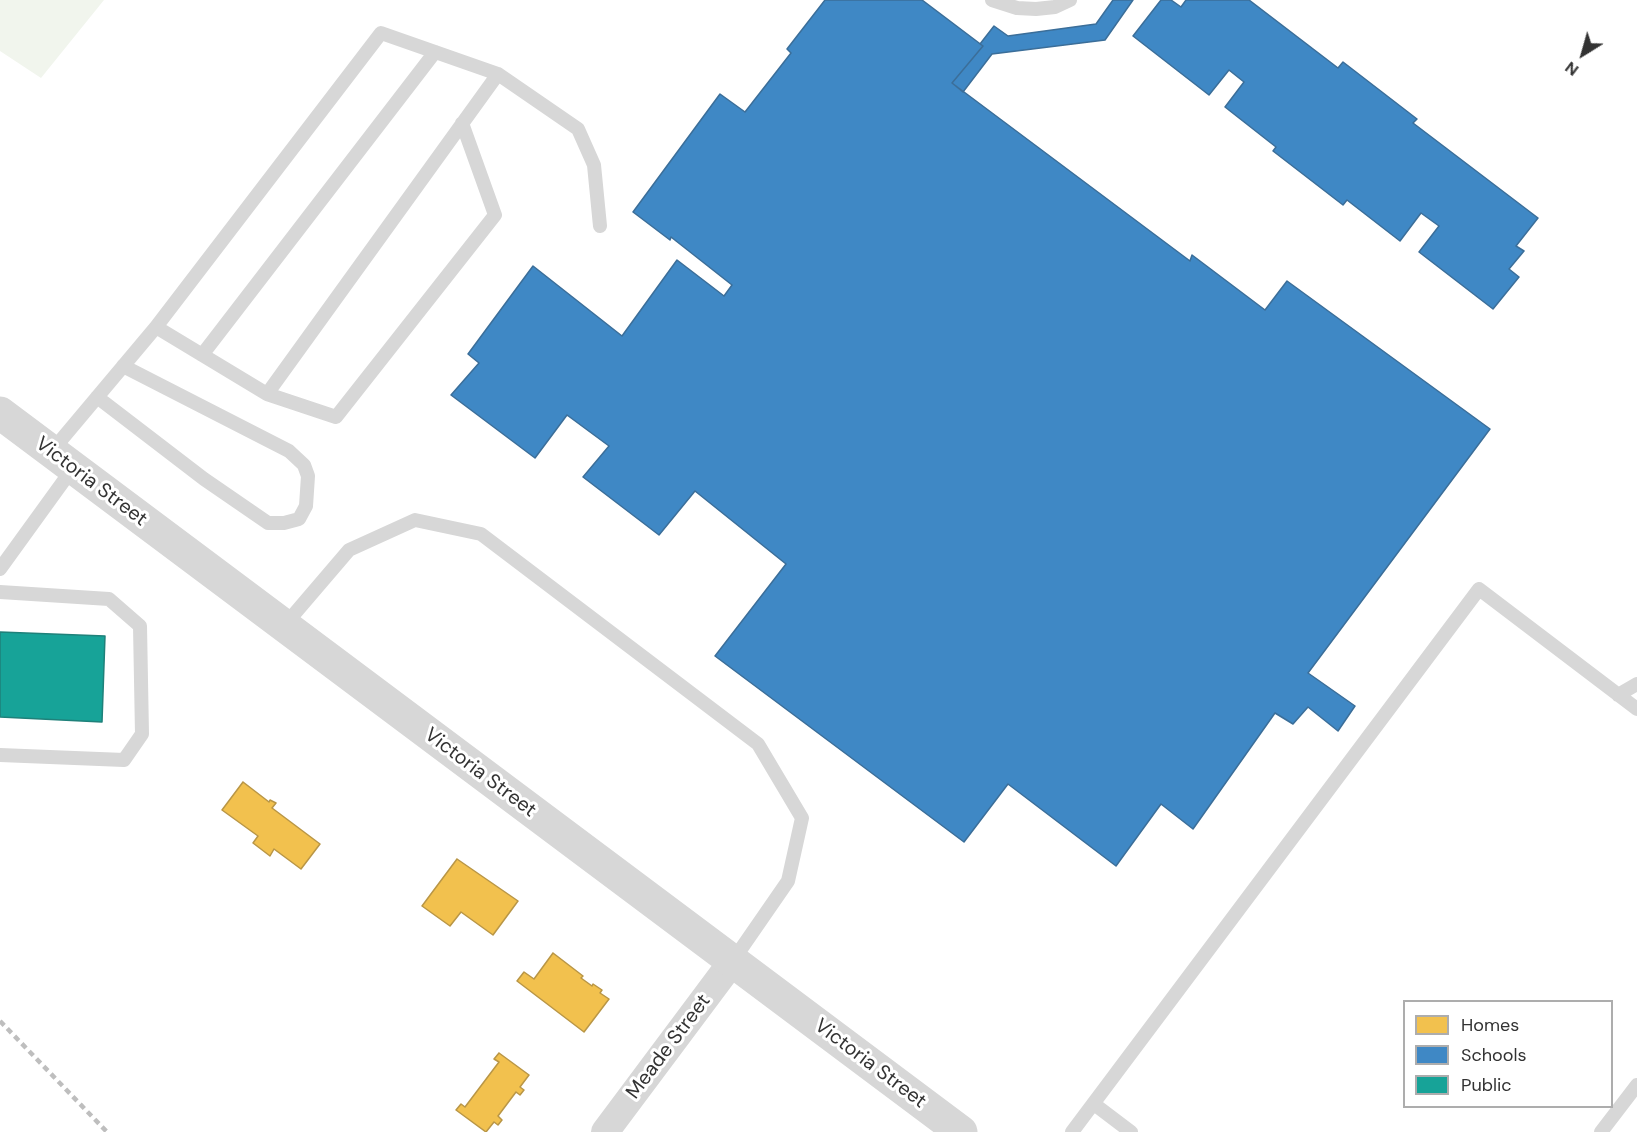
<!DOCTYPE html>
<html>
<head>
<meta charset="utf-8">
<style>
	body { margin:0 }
	#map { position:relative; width:1637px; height:1132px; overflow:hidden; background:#fff; font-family:"DM Sans",sans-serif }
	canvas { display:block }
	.legend { position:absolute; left:1403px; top:1000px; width:210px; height:108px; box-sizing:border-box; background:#fff; border:2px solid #adadad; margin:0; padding:8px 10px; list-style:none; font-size:18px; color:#333 }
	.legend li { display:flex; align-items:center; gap:12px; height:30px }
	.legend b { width:30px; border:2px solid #adadad }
	.north { position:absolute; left:1553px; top:24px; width:60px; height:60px; -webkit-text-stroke:4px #fff; paint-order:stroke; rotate:217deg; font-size:16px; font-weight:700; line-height:24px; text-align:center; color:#333 }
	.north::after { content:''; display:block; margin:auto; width:21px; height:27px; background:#333; clip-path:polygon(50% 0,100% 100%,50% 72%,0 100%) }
</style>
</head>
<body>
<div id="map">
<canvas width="1637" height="1132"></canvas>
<ul class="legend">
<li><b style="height:16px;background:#f2c14e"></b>Homes</li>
<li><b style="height:16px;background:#3f88c5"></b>Schools</li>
<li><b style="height:16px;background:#17a398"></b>Public</li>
</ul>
<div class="north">N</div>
</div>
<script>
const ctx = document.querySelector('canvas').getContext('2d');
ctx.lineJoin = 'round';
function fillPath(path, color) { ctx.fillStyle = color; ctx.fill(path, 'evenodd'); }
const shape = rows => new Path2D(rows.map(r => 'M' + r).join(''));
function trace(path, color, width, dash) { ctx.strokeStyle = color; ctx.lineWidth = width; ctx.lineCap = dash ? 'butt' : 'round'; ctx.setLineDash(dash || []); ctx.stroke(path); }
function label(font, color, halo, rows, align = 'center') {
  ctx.font = font + ' "DM Sans",sans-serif'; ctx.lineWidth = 6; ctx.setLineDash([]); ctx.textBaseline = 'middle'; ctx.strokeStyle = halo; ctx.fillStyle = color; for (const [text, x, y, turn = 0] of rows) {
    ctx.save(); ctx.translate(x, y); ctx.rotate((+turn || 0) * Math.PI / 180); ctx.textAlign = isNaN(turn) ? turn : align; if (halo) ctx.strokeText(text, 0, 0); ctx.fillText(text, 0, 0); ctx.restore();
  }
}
fillPath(shape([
	[0,0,104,0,41,78,0,51]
]), '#f1f5ed');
const homes = shape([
	[243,782,269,802,270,800,276,803,272,808,320,844,301,869,274,849,270,856,253,843,258,836,222,810,243,782],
	[457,859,518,901,493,935,461,912,450,926,422,906,457,859],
	[553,953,583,976,581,978,592,986,593,984,602,990,600,993,609,999,584,1032,517,981,524,972,534,979,553,953],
	[499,1053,529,1075,520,1087,524,1090,520,1095,516,1092,498,1116,502,1120,498,1125,494,1122,486,1132,456,1110,461,1104,465,1107,499,1062,494,1059,499,1053]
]);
fillPath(homes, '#f2c14e');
trace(homes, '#b99646', 1.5);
const schools = shape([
	[825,0,922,0,983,46,952,83,1190,261,1192,255,1265,310,1287,281,1490,429,1308,673,1355,706,1338,731,1308,707,1293,724,1275,713,1193,829,1161,804,1116,866,1008,784,964,842,715,656,786,564,695,491,659,535,583,477,609,446,567,415,535,458,451,395,479,363,468,354,533,266,622,336,677,260,724,296,732,285,671,237,670,240,633,212,720,94,745,112,791,53,787,49,825,0],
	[1113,0,1133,0,1105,40,992,54,963,92,952,83,983,46,980,44,994,26,1008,36,1096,24,1113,0],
	[1161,0,1171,0,1181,7,1186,0,1249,0,1338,68,1343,62,1417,119,1413,123,1538,218,1516,246,1524,251,1509,269,1519,277,1493,309,1419,252,1439,226,1421,213,1400,241,1347,200,1343,205,1273,151,1276,147,1225,107,1244,82,1229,70,1209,95,1133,36,1161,0]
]);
fillPath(schools, '#3f88c5');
trace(schools, '#3b6e99', 1.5);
const public = shape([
	[0,632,105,636,102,722,0,717,0,632]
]);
fillPath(public, '#17a398');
trace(public, '#1f817a', 1.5);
trace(shape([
	[992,0,1017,8,1036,9,1055,7,1070,0],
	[156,327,267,394,498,74],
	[202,355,435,52],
	[267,394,336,417,495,215,462,123],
	[97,397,204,479,268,523,284,523,299,519,306,506,308,476,304,465,289,451,123,366],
	[51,452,156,327,381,33,498,74,578,129,594,165,600,226],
	[0,569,73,468],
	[0,592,109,599,140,626,142,734,124,760,0,755],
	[284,626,349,550,415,520,481,534,758,744,802,818,788,881,732,962],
	[1618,695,1637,684],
	[1094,1104,1131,1132],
	[1072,1132,1479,589,1637,709],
	[1601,1132,1637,1085]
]), '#d7d7d7', 14);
trace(shape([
	[605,1132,732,962]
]), '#d7d7d7', 28);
trace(shape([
	[0,413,961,1132]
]), '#d7d7d7', 33);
trace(shape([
	[0,1021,107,1132]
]), '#bebebe', 4.5, [6, 4.5]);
label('20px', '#333', '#fff', [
	["Victoria Street",91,482,37],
	["Victoria Street",480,773,37],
	["Meade Street",669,1047,-53],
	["Victoria Street",870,1064,37]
]);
</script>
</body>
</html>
